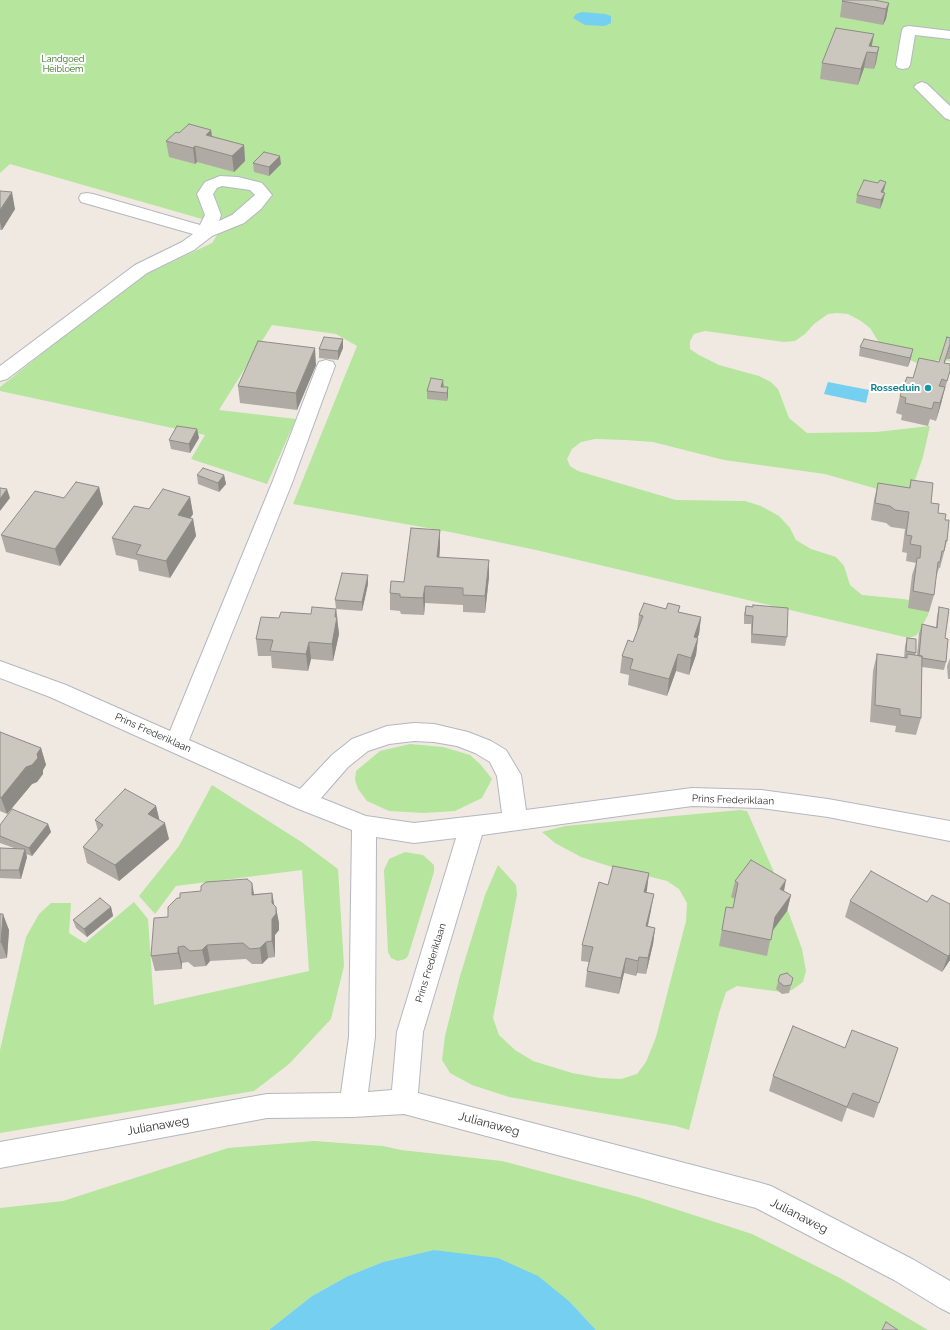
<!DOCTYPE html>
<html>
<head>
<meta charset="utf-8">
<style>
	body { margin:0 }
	canvas { display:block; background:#efe9e1 }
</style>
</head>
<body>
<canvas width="950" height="1330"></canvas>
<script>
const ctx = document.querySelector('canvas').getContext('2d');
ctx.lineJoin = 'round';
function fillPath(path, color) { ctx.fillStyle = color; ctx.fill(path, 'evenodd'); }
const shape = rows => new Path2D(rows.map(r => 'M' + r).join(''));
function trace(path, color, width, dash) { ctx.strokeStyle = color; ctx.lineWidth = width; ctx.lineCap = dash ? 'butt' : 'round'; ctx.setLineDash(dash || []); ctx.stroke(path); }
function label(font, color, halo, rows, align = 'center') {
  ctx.font = font + ' Raleway,sans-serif'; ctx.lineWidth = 4; ctx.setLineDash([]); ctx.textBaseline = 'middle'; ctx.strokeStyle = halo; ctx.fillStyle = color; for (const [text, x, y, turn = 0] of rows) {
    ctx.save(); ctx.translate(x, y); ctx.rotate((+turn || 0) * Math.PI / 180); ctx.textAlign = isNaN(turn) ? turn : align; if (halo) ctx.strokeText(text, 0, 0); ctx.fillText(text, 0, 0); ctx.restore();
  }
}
fillPath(shape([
	[0,0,950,0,950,361,939,360,921,365,890,351,880,344,870,328,861,321,848,314,837,313,828,314,814,324,805,334,795,341,784,342,705,331,694,334,690,341,690,349,699,355,719,365,759,376,771,382,778,389,789,418,807,433,876,432,930,426,923,457,914,483,898,495,825,474,724,460,653,442,625,440,595,439,581,442,572,449,567,459,570,466,578,471,676,500,745,501,761,506,779,516,790,528,796,540,811,549,836,557,844,566,850,585,862,595,903,599,919,602,930,607,928,615,917,635,909,638,862,627,536,550,450,532,293,504,357,346,336,334,272,325,219,410,296,419,267,484,191,459,205,435,0,391,0,387,136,279,212,243,223,226,223,225,10,164,0,173],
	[410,744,443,747,470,755,481,765,492,779,482,798,455,811,424,813,389,811,367,801,358,789,355,780,356,771,380,751],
	[212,785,303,843,338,869,344,966,331,1019,289,1064,254,1091,0,1133,0,1050,26,937,39,914,51,903,71,903,69,933,85,943,134,902,148,919,154,1005,309,971,302,870,176,886,155,914,139,896,179,846],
	[740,810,747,811,773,870,802,949,806,971,803,982,792,990,781,992,737,986,726,992,719,1013,689,1130,676,1126,509,1097,472,1085,450,1073,442,1060,445,1036,460,976,485,895,498,865,516,885,517,895,493,1018,499,1035,515,1050,533,1061,572,1073,600,1078,621,1079,637,1074,646,1062,656,1037,686,921,687,903,679,889,667,881,612,867,581,857,555,843,542,832,565,826],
	[405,852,423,855,434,865,434,872,408,956,405,959,398,961,391,958,388,952,384,870,389,859],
	[314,1141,383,1146,401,1150,502,1161,638,1197,752,1234,840,1278,928,1330,596,1330,570,1302,435,1250,383,1262,348,1276,312,1296,269,1330,0,1330,0,1208,63,1201,228,1148]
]), '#b6e59e');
fillPath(shape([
	[582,12,605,14,611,16,611,23,605,26,585,25,573,18,576,14],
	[828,382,869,390,866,403,824,394],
	[434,1250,498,1258,538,1276,570,1302,596,1330,269,1330,312,1296,348,1276,383,1262]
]), '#75cff0');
const minor = shape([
	[909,26,950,31,950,39,915,35,910,65,908,68,903,69,898,68,896,65,902,30,904,27,909,26],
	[922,82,927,84,950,106,950,120,945,118,914,87,917,84,922,82],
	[220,176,238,177,262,183,272,195,261,209,244,223,212,236,194,250,147,273,7,379,0,381,0,366,135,265,182,242,193,234,81,202,79,198,81,194,87,193,93,194,200,225,205,215,197,194,205,182,220,176],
	[222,186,250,190,255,195,232,215,219,221,221,215,213,194,217,188,222,186],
	[326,360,333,362,335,366,292,483,189,740,300,789,332,755,352,739,387,726,414,723,434,724,468,732,491,741,506,750,521,775,526,810,692,788,761,790,828,799,950,821,950,841,828,817,761,808,692,806,482,835,423,1032,418,1093,761,1183,771,1186,914,1260,950,1281,950,1313,940,1308,894,1280,756,1208,404,1114,353,1117,267,1118,0,1168,0,1142,267,1094,341,1093,349,1037,352,830,296,808,50,697,0,678,0,661,66,685,170,731,272,483,317,366,319,362,326,360],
	[414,741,434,742,457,746,475,753,490,762,497,776,502,813,414,823,366,816,321,798,348,767,368,751,389,744,414,741],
	[376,837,414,843,456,838,397,1032,392,1090,368,1092,375,1037,376,837]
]);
trace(minor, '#b4b7c1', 2);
fillPath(minor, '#fff');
fillPath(shape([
	[842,1,889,3,886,19,883,25,840,17],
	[874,34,871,46,879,47,876,63,874,69,864,68,858,85,820,79,822,63],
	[211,130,212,136,244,145,245,161,234,172,197,162,195,164,169,157,166,141,179,133],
	[253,163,281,164,269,176,254,172],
	[886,182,883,193,885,193,883,201,880,209,856,203,857,195,878,183],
	[0,191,15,209,2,230,0,230],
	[950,338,950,359,946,359,945,363,950,371,936,421,930,419,928,426,901,420,902,415,896,413,900,396,913,378,939,362],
	[343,339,343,348,338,360,319,358,319,349],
	[860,347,911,358,908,367,859,356],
	[316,365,297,410,240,403,238,386],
	[444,387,448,387,448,396,447,401,427,399,427,391],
	[197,429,199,438,190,453,171,449,169,440],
	[197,475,224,475,226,484,219,492,198,484],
	[911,480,931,503,938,513,945,520,947,541,940,568,939,568,936,577,934,595,929,612,908,608,912,575,916,563,906,561,907,553,902,552,905,529,891,527,886,523,871,520,874,500,878,483,909,488],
	[99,487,103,504,60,566,6,552,1,535],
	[190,497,193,514,190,518,193,519,196,536,170,578,139,571,137,560,116,555,112,538,149,509],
	[440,530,440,547,439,557,489,577,485,613,463,612,463,605,425,603,424,615,401,614,400,611,390,610,390,593,404,582],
	[368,584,362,611,336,609,335,600],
	[753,605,787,637,785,646,751,643,751,624,744,624,744,615,746,606,753,607],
	[939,607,945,638,946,662,944,670,922,667,921,718,916,735,895,732,896,726,870,722,873,671,877,654,904,658,905,646,907,638,916,653,915,655,917,655,919,633,922,624,936,627,937,616],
	[336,609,339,634,333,661,311,659,308,671,272,668,271,656,258,656,256,639,279,618,311,614],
	[679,612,701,617,699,634,697,638,698,638,696,655,689,675,676,671,667,696,628,685,629,675,620,673,622,656,633,642,637,631,639,615],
	[950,658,950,679,948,679,947,666],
	[0,732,41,748,46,765,43,770,43,774,37,782,32,784,7,814,0,811],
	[156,806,159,820,169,839,119,881,87,863,83,847,98,831,95,820],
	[48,824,51,832,32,856,26,854,27,857,21,879,0,878,0,848,14,848,0,843,0,825],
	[649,873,646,892,651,910,648,926,655,928,653,944,646,974,637,973,636,976,624,973,619,994,585,987,587,971,589,962,581,961,582,945,608,885],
	[735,881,784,892,791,895,787,911,772,931,767,956,719,946,726,907,733,908,735,899,731,897],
	[272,893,274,905,279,923,279,930,275,935,275,957,268,958,262,964,252,964,246,959,210,961,206,966,194,967,188,962,182,963,182,969,155,971,151,956,168,917,254,894],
	[850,901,927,902,950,960,942,972,845,917],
	[111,907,113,916,87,937,76,928,73,920],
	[0,914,9,930,7,958,0,959],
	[780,975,793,978,789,993,782,994,776,989],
	[793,1026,879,1103,874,1118,847,1108,842,1122,769,1091,773,1076]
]), '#afaba4');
fillPath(shape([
	[889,3,886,19,883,25,886,9],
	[874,34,871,50,869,46],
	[879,47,876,63,874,69,877,53],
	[867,52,864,68,858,85,861,69],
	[211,130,213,146,206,135],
	[244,145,245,161,234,172,232,156],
	[195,146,197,162,195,164,193,148],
	[280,156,281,164,269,176,269,167],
	[886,182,884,190,880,201,881,192],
	[12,192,15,209,2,230,0,222,0,210],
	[885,193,883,201,880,209,881,200],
	[343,339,343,348,338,360,338,351],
	[315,348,316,365,297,410,296,393],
	[913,349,911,358,908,367,910,358],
	[443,380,444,389,441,387],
	[448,387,448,396,447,401,447,393],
	[945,387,941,404,936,421,940,403],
	[197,429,199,438,190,453,189,444],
	[224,475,226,484,219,492,218,483],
	[99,487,103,504,60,566,55,549],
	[7,489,10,498,0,511,0,499],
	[190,497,193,514,181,533,178,515],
	[193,519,196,536,170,578,166,561],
	[440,530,440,547,438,574,437,557],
	[489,560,489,577,485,613,485,596],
	[368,575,368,584,362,611,362,602],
	[425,586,425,603,424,615,423,598],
	[336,609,339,634,333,661,332,644,335,617],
	[701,617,699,634,691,654,694,637],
	[698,638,696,655,689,675,691,658],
	[309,642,311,659,308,671,306,654],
	[678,654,676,671,667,696,669,679],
	[41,748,46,765,43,770,43,774,37,782,32,784,7,814,1,798],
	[156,806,160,822,148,814],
	[165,823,169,839,119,881,115,865],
	[48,824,51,832,32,856,29,848],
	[25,849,27,857,21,879,19,870],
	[649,873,647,890,642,908,644,892],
	[786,880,783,897,780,889],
	[252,883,255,899,252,895],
	[272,893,275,909,276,907,279,923,279,930,275,935,275,957,272,941],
	[654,894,651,910,644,942,646,926],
	[791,895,787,911,771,933,775,917],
	[111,907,113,916,87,937,84,929],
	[3,914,9,930,7,958,1,942],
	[655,928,653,944,646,974,648,958],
	[266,942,268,958,262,964,260,948],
	[207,945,210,961,206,966,202,950],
	[178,947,182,963,182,969,178,953],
	[950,954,950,960,942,972,948,956],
	[639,957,637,973,636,976,638,961],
	[626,958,624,973,619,994,621,978]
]), '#8e8b86');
const building = shape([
	[843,0,874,0,889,3,886,9,842,1,843,0],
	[836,28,874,34,869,46,879,47,877,53,867,52,861,69,822,63,836,28],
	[189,124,211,130,206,135,244,145,232,156,195,146,193,148,166,141,176,132,179,133,189,124],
	[264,152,280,156,269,167,253,163,264,152],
	[864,180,878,183,880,180,886,182,881,192,885,193,881,200,857,195,864,180],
	[0,191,12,192,0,210,0,191],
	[324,337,343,339,338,351,319,349,324,337],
	[947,337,950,338,950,344,944,363,950,364,950,371,947,381,942,379,939,386,945,387,940,403,934,402,932,409,905,403,906,398,900,396,907,377,913,378,919,358,939,362,947,337],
	[864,339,913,349,910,358,860,347,864,339],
	[258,341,315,348,296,393,238,386,258,341],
	[431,378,443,380,441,387,448,387,447,393,427,391,431,378],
	[177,426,197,429,189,444,169,440,177,426],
	[203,468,224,475,218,483,197,475,203,468],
	[911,480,933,483,931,503,939,504,938,513,946,514,945,520,949,520,947,541,946,540,944,551,942,551,940,562,938,562,934,595,913,591,917,558,920,558,921,546,910,544,912,536,906,535,909,512,895,510,890,506,875,503,878,483,910,488,911,480],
	[76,482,99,487,55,549,1,535,35,491,64,498,76,482],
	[0,488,7,489,0,499,0,488],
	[163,489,190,497,178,515,193,519,166,561,136,554,141,545,112,538,134,506,149,509,163,489],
	[411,528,440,530,437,557,489,560,485,596,463,595,463,588,425,586,423,598,400,597,400,594,390,593,391,581,404,582,411,528],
	[342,573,368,575,362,602,335,600,342,573],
	[644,603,666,609,668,603,680,606,678,612,701,617,694,637,698,638,691,658,678,654,669,679,630,669,633,659,622,656,628,640,633,642,643,616,639,615,644,603],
	[753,605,788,608,787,637,752,634,753,616,745,615,746,606,753,607,753,605],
	[312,607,336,609,335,617,337,617,332,644,309,642,306,654,270,651,273,640,256,639,261,617,279,618,281,612,311,614,312,607],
	[939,607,949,609,945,638,948,639,946,662,922,658,922,656,919,656,922,624,937,628,939,607],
	[907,638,916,639,916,653,906,651,907,638],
	[877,654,907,658,907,654,922,656,921,718,900,715,900,709,875,705,877,654],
	[0,732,41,748,37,754,38,758,32,765,26,767,1,798,0,797,0,732],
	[125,789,156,806,148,814,165,823,115,865,83,847,103,825,95,820,125,789],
	[12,809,48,824,29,848,0,836,0,825,12,809],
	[0,848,25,849,19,870,0,870,0,848],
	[751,860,786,880,780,889,791,895,775,917,771,940,722,930,726,907,733,908,738,883,735,881,751,860],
	[613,866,649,873,644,892,654,894,646,926,655,928,648,958,639,957,638,961,626,958,621,978,587,971,593,947,582,945,599,882,608,885,613,866],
	[871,871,927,902,932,895,950,904,950,954,948,956,850,901,871,871],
	[247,879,252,883,252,895,272,893,272,903,276,907,276,914,272,919,272,941,266,942,260,948,250,949,243,943,207,945,202,950,190,951,184,946,178,947,178,953,151,956,154,918,168,917,168,907,177,898,180,898,180,893,201,891,201,886,206,882,247,879],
	[100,898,111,907,84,929,73,920,100,898],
	[0,914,3,914,1,942,0,942,0,914],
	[787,973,793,978,791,985,784,986,778,981,780,975,787,973],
	[793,1026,845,1048,852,1030,898,1048,879,1103,853,1093,847,1107,773,1076,793,1026],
	[886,1322,898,1330,882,1330,886,1322]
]);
fillPath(building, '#cbc7bf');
trace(building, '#8e8b86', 1);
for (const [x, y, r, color] of [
	[928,388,4,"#0f9aa8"]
]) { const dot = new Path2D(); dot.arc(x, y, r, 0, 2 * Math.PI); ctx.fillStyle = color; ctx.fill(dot); trace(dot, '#fff', 1.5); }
label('9px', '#2c6e1b', '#fff', [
	["Landgoed",63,59],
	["Heibloem",63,69]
]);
label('bold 10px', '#0d838f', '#fff', [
	["Rosseduin",920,388]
], 'right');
label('10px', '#2e2e2e', '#fff', [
	["Prins Frederiklaan",153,733,24],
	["Prins Frederiklaan",733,800,2],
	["Prins Frederiklaan",431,963,-73]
]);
label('12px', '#2e2e2e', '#fff', [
	["Julianaweg",489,1124,15],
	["Julianaweg",158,1126,-10],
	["Julianaweg",799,1216,27]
]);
</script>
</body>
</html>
